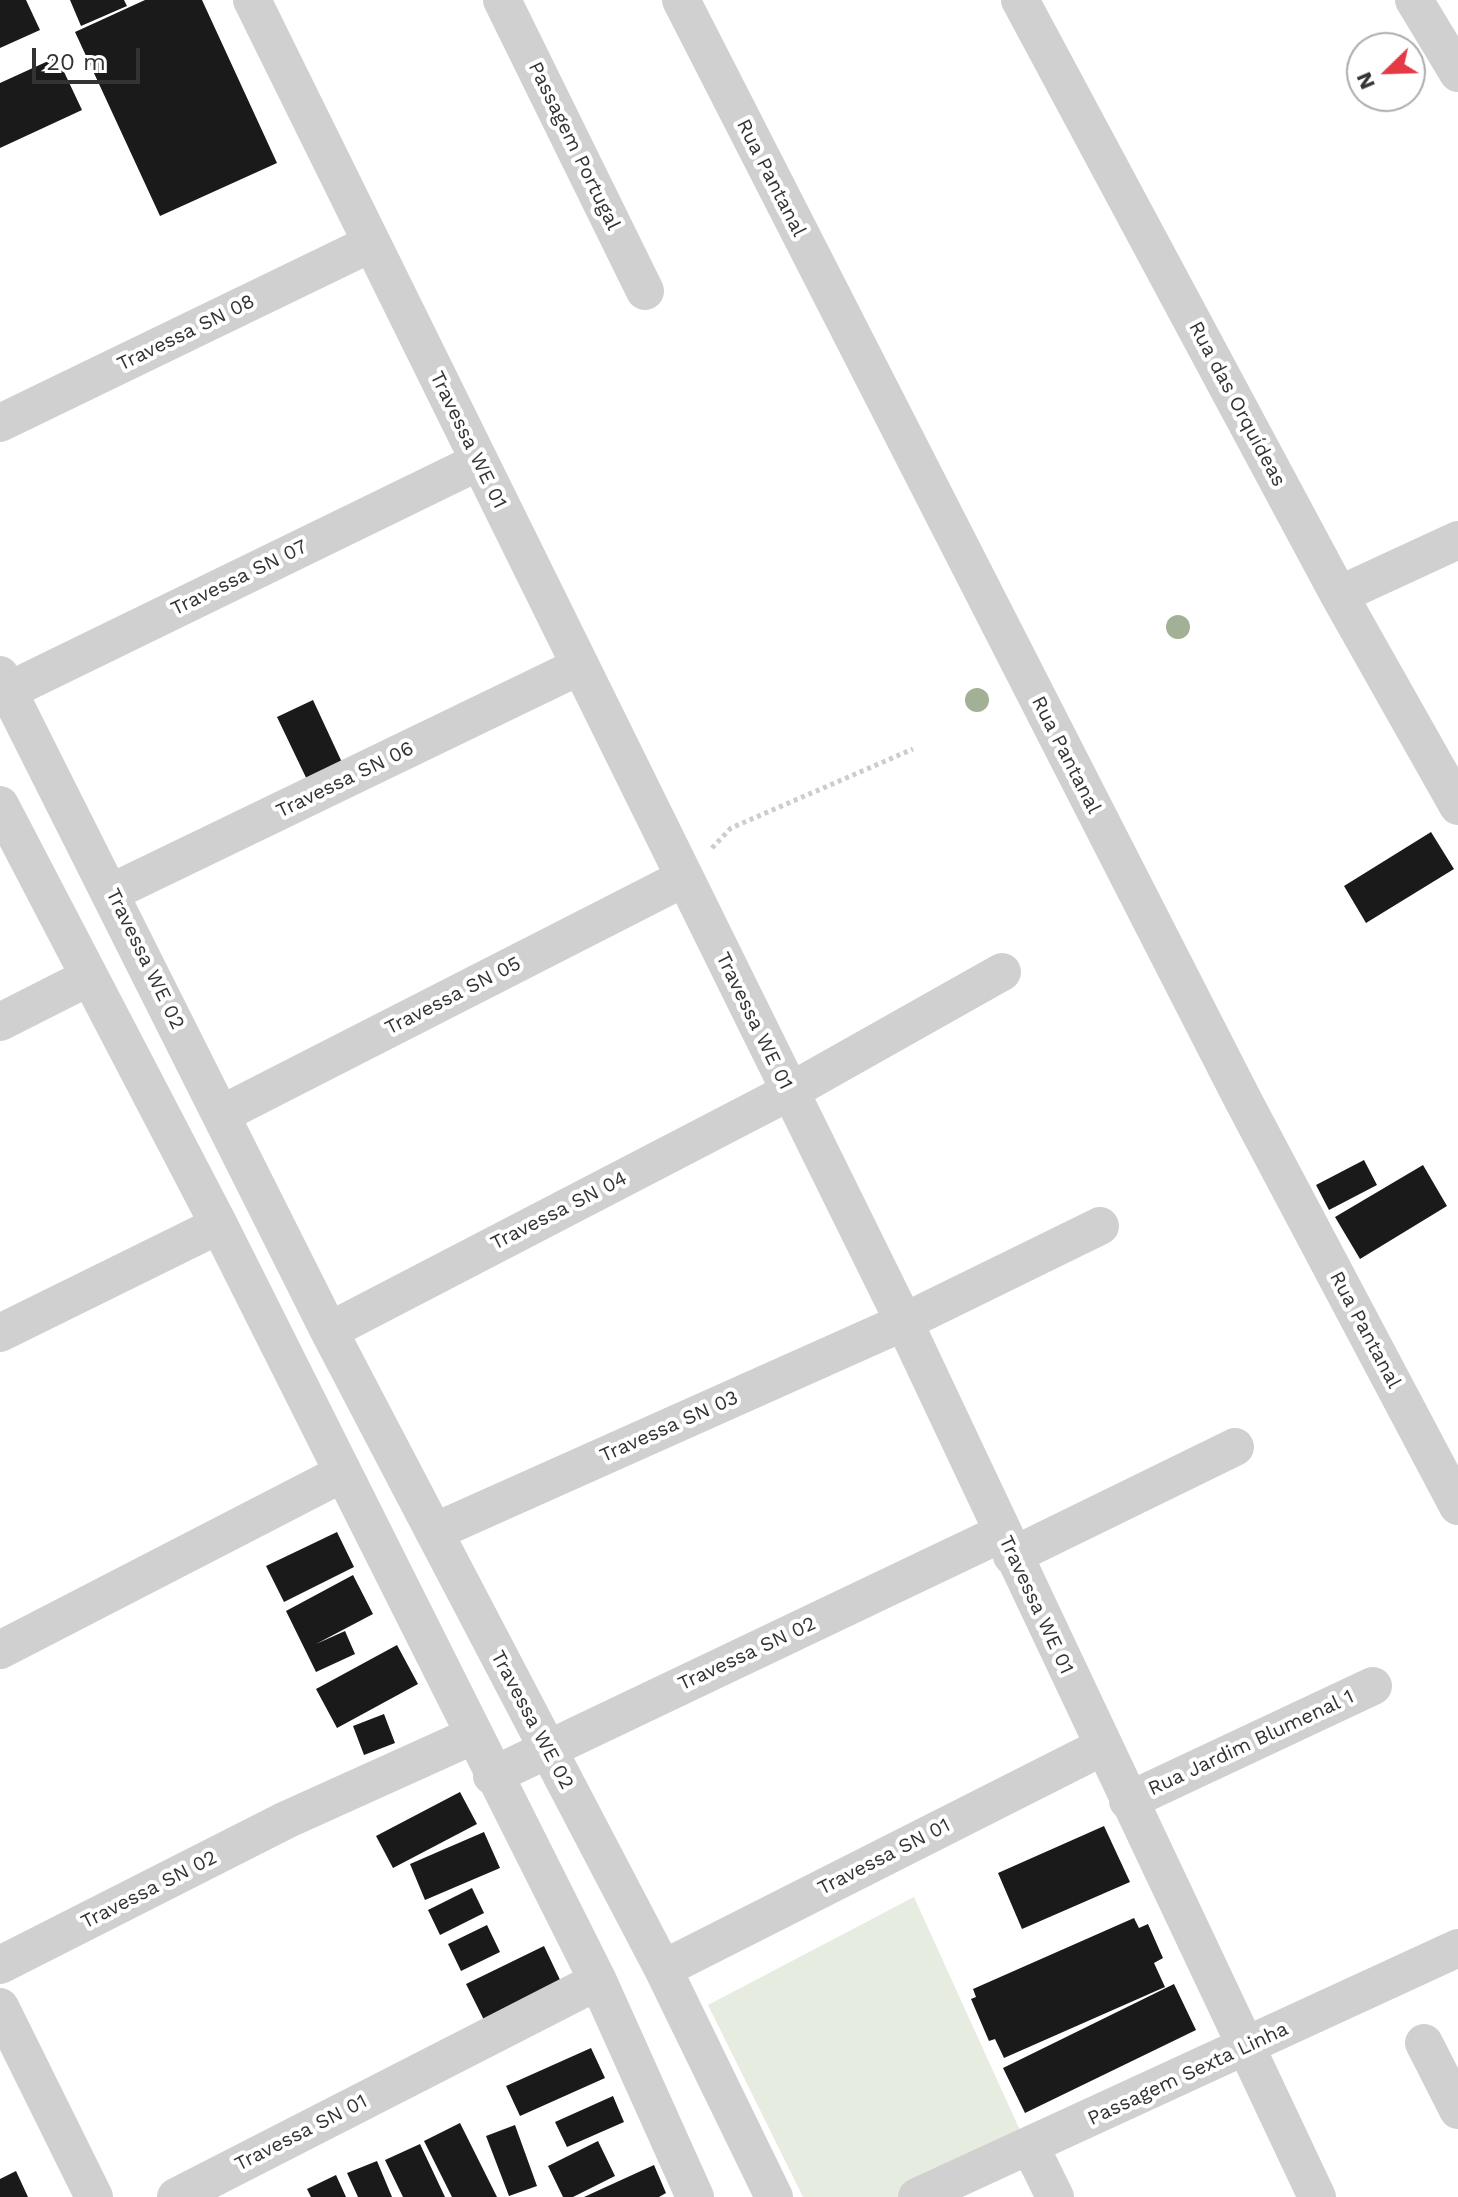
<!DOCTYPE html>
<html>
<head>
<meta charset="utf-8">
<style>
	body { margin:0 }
	#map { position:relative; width:1458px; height:2197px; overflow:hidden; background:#fff; font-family:"Work Sans",sans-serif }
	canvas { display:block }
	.north { position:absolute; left:1346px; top:32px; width:80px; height:80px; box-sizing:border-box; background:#fff; border:2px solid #adadad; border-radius:50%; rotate:247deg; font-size:22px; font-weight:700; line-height:32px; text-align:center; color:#333 }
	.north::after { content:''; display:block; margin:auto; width:28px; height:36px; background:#e63946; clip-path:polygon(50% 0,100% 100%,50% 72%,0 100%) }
	.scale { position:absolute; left:32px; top:48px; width:108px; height:36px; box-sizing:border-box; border:4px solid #333; border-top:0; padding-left:10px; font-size:24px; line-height:28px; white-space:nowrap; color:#333; -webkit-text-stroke:6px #fff; paint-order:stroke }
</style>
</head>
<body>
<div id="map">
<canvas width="1458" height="2197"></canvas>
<div class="north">N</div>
<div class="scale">20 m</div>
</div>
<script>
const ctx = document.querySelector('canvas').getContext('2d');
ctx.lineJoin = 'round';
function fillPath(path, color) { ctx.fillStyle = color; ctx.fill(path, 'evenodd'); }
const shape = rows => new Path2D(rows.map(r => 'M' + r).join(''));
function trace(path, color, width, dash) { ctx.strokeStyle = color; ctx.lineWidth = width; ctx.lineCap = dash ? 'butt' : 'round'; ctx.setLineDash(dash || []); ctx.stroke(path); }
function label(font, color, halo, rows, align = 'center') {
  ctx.font = font + ' "Work Sans",sans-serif'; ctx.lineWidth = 8; ctx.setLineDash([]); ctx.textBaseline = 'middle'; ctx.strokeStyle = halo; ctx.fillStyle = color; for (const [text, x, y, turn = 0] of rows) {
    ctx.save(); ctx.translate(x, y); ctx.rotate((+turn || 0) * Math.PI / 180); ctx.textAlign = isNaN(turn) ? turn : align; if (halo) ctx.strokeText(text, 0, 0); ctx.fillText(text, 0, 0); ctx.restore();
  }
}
fillPath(shape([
	[914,1897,1024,2139,906,2197,803,2197,708,2005]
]), '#e6ecdf');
fillPath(shape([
	[0,0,26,0,40,30,0,48],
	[70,0,124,0,127,6,81,26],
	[145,0,202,0,277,163,160,216,75,32],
	[57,57,82,110,0,148,0,83],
	[313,700,346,771,311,788,277,717],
	[1431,832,1454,869,1366,923,1344,886],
	[1364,1160,1377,1185,1329,1210,1316,1185],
	[1423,1165,1447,1206,1360,1259,1335,1217],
	[337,1532,354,1567,284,1602,266,1566],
	[353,1575,373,1614,316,1644,345,1631,355,1654,316,1672,286,1611],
	[397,1645,418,1684,337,1728,316,1689],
	[384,1714,395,1743,364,1755,353,1726],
	[460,1792,477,1824,393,1868,376,1836],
	[1104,1826,1130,1882,1022,1929,998,1873],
	[484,1832,500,1868,425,1900,410,1864],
	[472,1888,484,1913,440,1935,428,1910],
	[1134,1918,1139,1928,1148,1924,1163,1958,1154,1963,1165,1987,1004,2058,995,2039,989,2041,971,1999,976,1997,973,1989],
	[487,1925,500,1952,461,1971,448,1944],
	[544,1946,563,1986,486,2024,466,1984],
	[1174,1984,1196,2030,1025,2113,1003,2068],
	[591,2048,605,2078,520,2116,506,2086],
	[613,2096,624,2122,567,2147,555,2122],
	[460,2123,497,2197,452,2197,424,2141],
	[515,2125,537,2186,509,2196,486,2136],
	[598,2141,615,2176,573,2197,563,2197,548,2166],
	[420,2144,445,2197,403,2197,385,2160],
	[377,2161,392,2197,358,2197,347,2173],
	[654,2165,666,2193,659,2197,584,2197],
	[16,2171,28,2197,0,2197,0,2179],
	[336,2175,346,2197,311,2197,307,2189]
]), '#1a1a1a');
trace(shape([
	[712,848,731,828,913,749]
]), '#cdcdcd', 5, [4, 4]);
trace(shape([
	[252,0,904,1322,1317,2197],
	[502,0,645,291],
	[681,0,1243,1100,1458,1506],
	[1020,0,1339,595,1458,806],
	[1414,0,1458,73],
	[0,423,372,243],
	[1339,595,1458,540],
	[0,675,329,1331,663,1969,774,2197],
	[0,695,478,462],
	[0,805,219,1225,598,1981,695,2197],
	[112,892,578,667],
	[0,1022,89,977],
	[222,1114,684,878],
	[329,1331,789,1092,1002,972],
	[0,1333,219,1225],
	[434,1532,904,1322,1100,1226],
	[1012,1556,1235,1447],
	[0,1650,343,1473],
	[492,1776,1002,1533],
	[1128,1801,1373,1686],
	[0,1965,286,1820,472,1736],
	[663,1969,1104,1746],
	[0,2007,94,2197],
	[1424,2043,1458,2110],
	[1030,2146,1055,2197],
	[176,2197,598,1981],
	[917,2197,1458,1948]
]), '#d0d0d0', 38);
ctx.fillStyle = '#a2b095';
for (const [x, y] of [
	[1178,627],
	[977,700]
]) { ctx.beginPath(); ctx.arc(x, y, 12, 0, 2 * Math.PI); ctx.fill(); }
label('20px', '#333', '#fff', [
	["Passagem Portugal",574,146,64],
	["Rua Pantanal",771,178,63],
	["Travessa SN 08",186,333,-26],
	["Rua das Orquídeas",1237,404,62],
	["Travessa WE 01",468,440,64],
	["Travessa SN 07",239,578,-26],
	["Rua Pantanal",1066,755,63],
	["Travessa SN 06",345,780,-26],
	["Travessa WE 02",145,959,64],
	["Travessa SN 05",453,996,-27],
	["Travessa WE 01",754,1021,64],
	["Travessa SN 04",559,1211,-27],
	["Rua Pantanal",1365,1330,62],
	["Travessa SN 03",669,1427,-24],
	["Travessa WE 01",1036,1605,65],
	["Travessa SN 02",747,1654,-25],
	["Travessa WE 02",532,1720,62],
	["Rua Jardim Blumenal 1",1251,1743,-25],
	["Travessa SN 01",884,1857,-27],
	["Travessa SN 02",149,1890,-27],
	["Passagem Sexta Linha",1188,2074,-25],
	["Travessa SN 01",301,2133,-27]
]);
</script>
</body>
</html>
